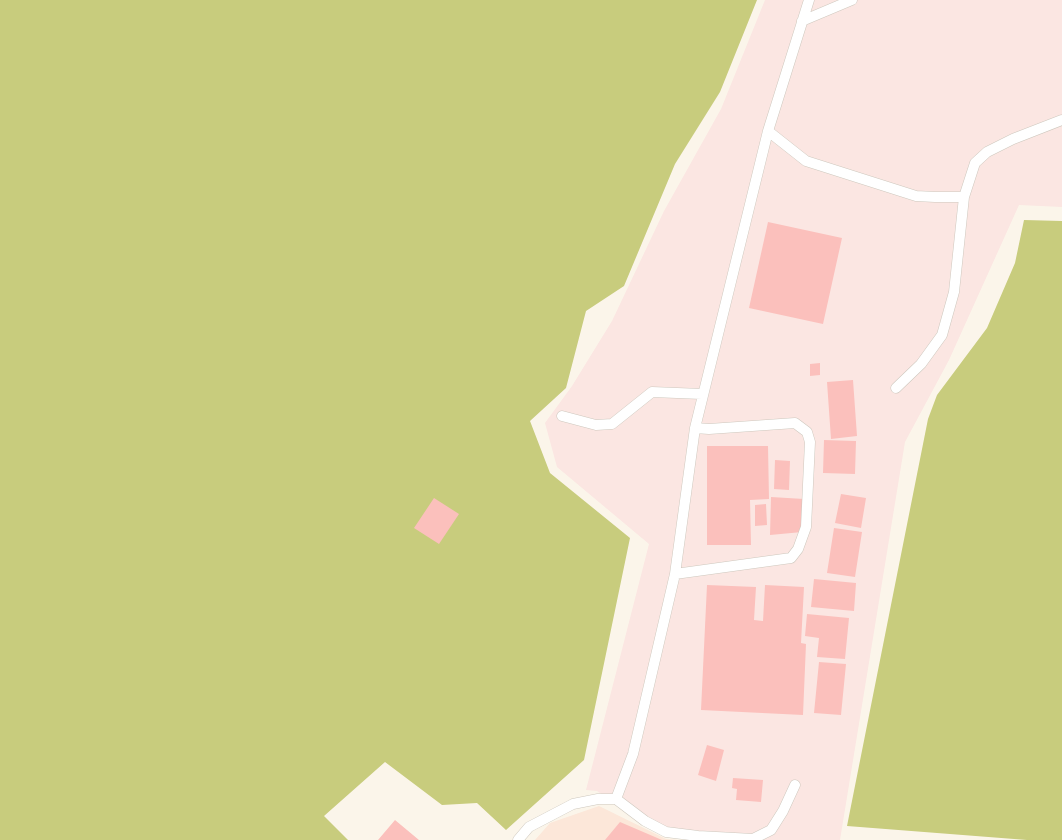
<!DOCTYPE html>
<html>
<head>
<meta charset="utf-8">
<style>
	body { margin:0 }
	canvas { display:block; background:#fbf5ea }
</style>
</head>
<body>
<canvas width="1062" height="840"></canvas>
<script>
const ctx = document.querySelector('canvas').getContext('2d');
ctx.lineJoin = 'round';
function fillPath(path, color) { ctx.fillStyle = color; ctx.fill(path, 'evenodd'); }
const shape = rows => new Path2D(rows.map(r => 'M' + r).join(''));
function trace(path, color, width, dash) { ctx.strokeStyle = color; ctx.lineWidth = width; ctx.lineCap = dash ? 'butt' : 'round'; ctx.setLineDash(dash || []); ctx.stroke(path); }
fillPath(shape([
	[765,0,1062,0,1062,207,1019,205,949,360,905,442,840,840,728,840,664,836,597,791,586,790,649,544,557,467,545,423,572,386,612,321,664,211,721,109]
]), '#fbe6e2');
fillPath(shape([
	[599,806,666,839,678,840,535,840,550,823]
]), '#fce7d9');
fillPath(shape([
	[0,0,757,0,720,92,675,164,624,286,586,311,566,388,530,421,550,473,630,538,584,760,506,830,477,803,442,805,385,762,324,816,348,840,0,840],
	[1024,220,1062,221,1062,840,1027,840,847,826,928,419,937,395,987,328,1015,263]
]), '#c8cc7d');
fillPath(shape([
	[768,222,842,238,823,324,749,308],
	[820,363,820,375,810,376,810,364],
	[853,380,857,436,831,439,827,382],
	[824,440,856,441,855,474,823,473],
	[707,446,768,446,769,499,750,500,751,545,707,545],
	[775,460,790,461,789,490,774,489],
	[841,494,866,498,861,528,835,523],
	[771,497,804,499,802,532,770,535],
	[434,498,459,514,439,544,414,528],
	[766,504,767,525,755,526,755,505],
	[834,528,862,532,855,577,827,573],
	[814,579,856,583,854,611,811,607],
	[707,585,756,587,754,620,763,621,765,585,804,587,801,643,806,644,803,715,701,710],
	[807,614,849,618,845,659,817,657,819,638,805,636],
	[819,662,846,664,841,715,814,713],
	[707,745,724,750,716,781,698,775],
	[733,778,763,780,761,802,736,800,737,789,732,788],
	[395,820,419,840,378,840],
	[620,822,662,840,605,840]
]), '#fbc0bc');
const lane = shape([
	[802,21,852,0],
	[768,131,809,0],
	[964,197,975,163,987,152,1013,139,1062,120],
	[562,416,596,425,612,424,652,392,702,394],
	[695,428,768,131,806,161,916,196,935,197,964,197,954,292,942,335,921,364,896,388],
	[616,799,645,821,666,832,698,836,753,839,771,830,783,811,795,785],
	[518,840,529,827,573,804,598,799,616,799,633,754,675,574,695,428,709,429,795,423,807,432,810,442,806,527,798,549,791,558,675,574]
]);
trace(lane, '#cec8be', 11);
trace(lane, '#fff', 10);
</script>
</body>
</html>
